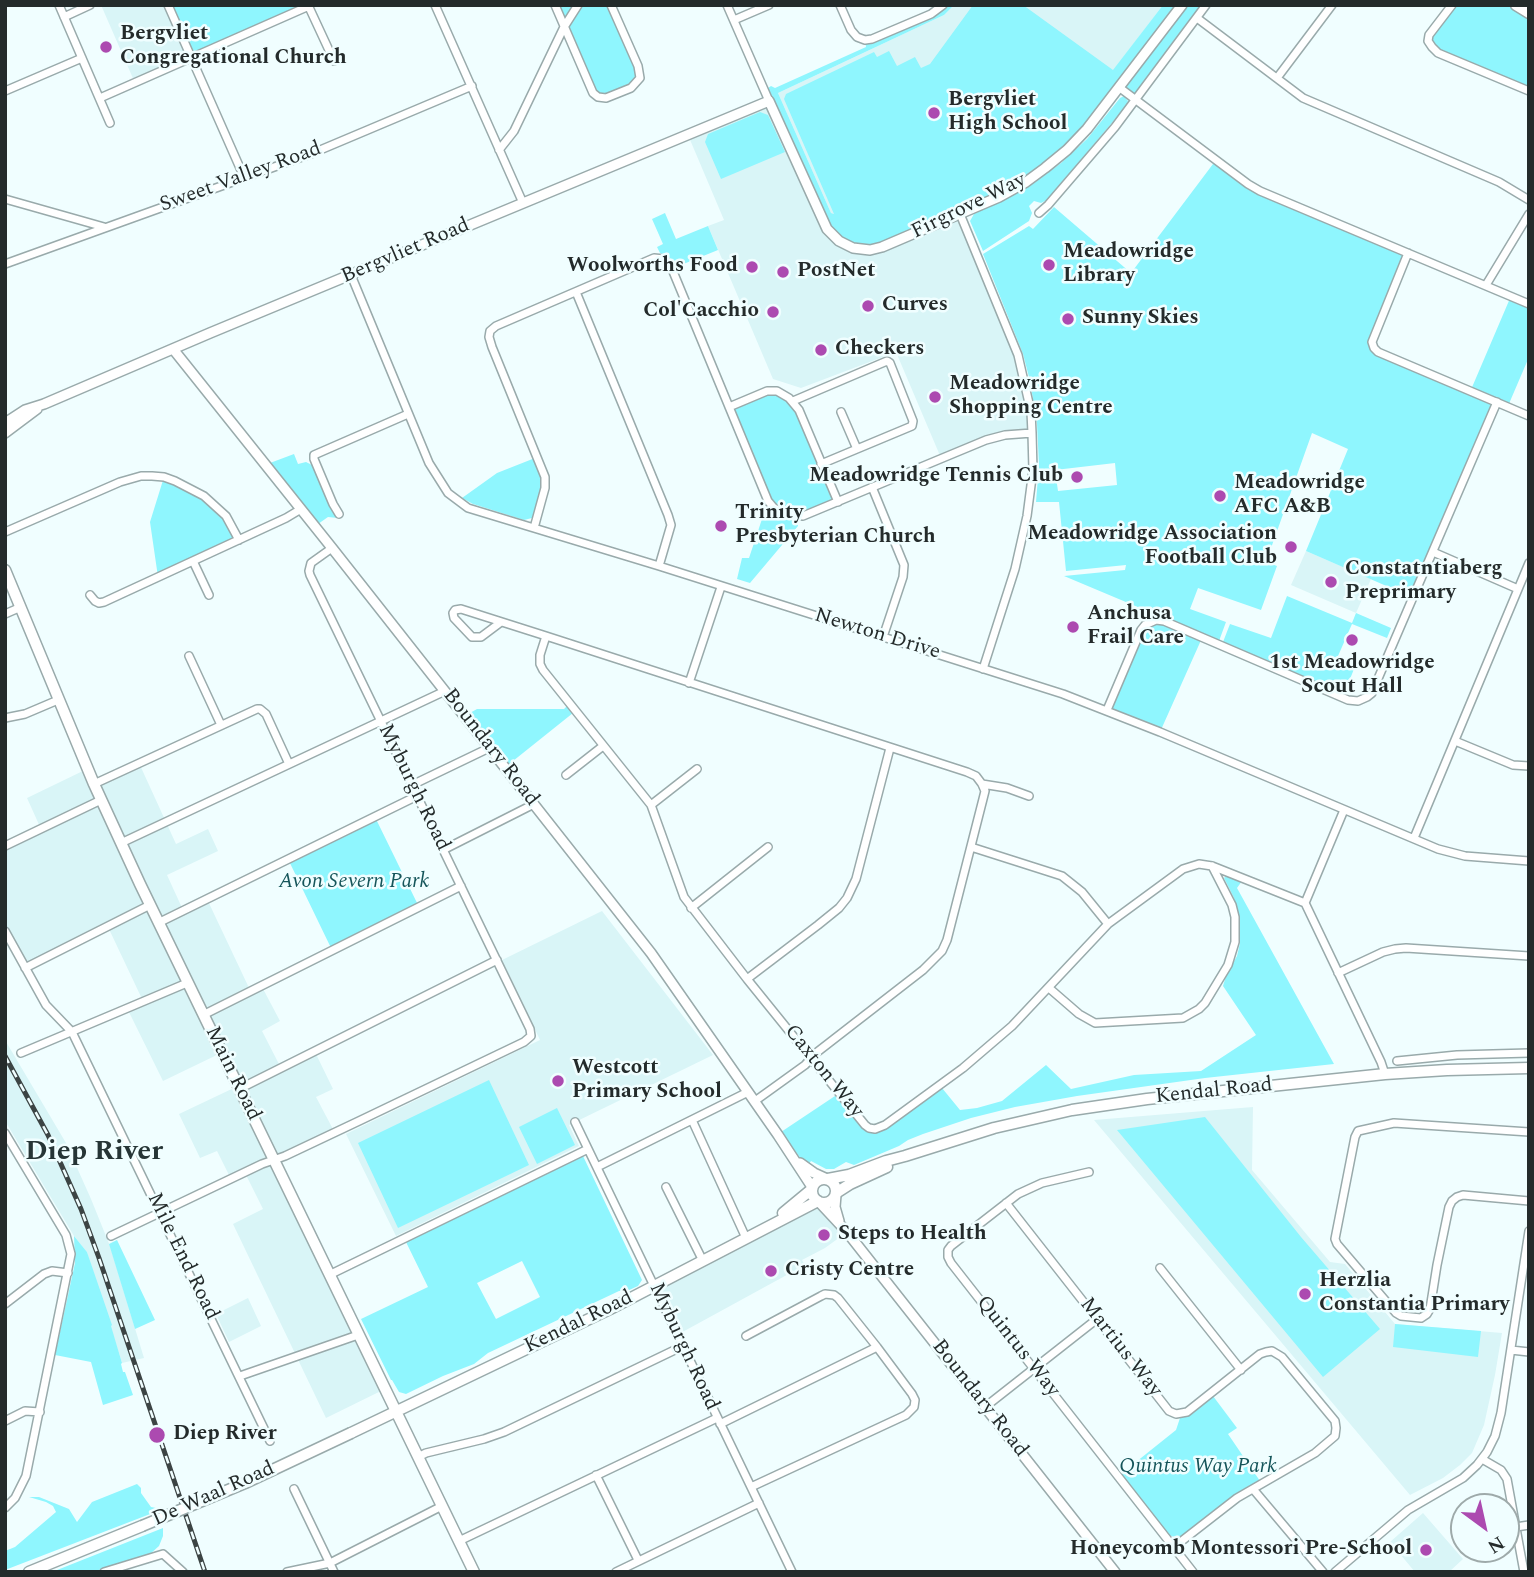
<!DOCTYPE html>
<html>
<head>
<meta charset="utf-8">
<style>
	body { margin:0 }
	#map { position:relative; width:1534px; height:1577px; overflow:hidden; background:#f0feff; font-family:Spectral,serif }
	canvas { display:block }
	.frame { position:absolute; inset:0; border:7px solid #242b2b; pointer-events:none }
	.north { position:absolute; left:1450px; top:1493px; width:70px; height:70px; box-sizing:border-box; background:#f0feff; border:2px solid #9eaaaa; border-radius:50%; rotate:147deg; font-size:19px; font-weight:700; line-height:28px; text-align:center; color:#242b2b }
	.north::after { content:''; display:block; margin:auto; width:24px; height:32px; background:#ac4ab0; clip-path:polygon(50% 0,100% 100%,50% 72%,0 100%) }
</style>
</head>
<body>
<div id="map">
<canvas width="1534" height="1577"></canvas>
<div class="frame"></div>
<div class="north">N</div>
</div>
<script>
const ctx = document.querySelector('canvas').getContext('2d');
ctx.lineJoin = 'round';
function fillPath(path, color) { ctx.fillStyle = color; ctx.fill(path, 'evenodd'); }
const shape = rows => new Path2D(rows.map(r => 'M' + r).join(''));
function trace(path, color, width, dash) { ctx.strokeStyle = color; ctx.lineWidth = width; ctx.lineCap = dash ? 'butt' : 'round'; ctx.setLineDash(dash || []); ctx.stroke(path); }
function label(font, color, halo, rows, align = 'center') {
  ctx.font = font + ' Spectral,serif'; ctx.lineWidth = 5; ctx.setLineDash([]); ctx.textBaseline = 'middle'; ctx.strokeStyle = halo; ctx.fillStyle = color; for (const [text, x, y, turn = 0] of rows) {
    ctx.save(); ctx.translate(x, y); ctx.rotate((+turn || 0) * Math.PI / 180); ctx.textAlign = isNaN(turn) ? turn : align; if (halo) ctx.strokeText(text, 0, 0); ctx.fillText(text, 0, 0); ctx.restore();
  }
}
fillPath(shape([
	[101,5,168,5,191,58,135,83],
	[954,5,1163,5,1072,126,883,231,831,213,778,93,944,15],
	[769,101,823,223,960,214,1013,340,1032,433,1005,435,941,458,896,352,801,388,773,379,708,226,724,220,688,135],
	[1306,551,1371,579,1356,613,1291,585],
	[139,763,176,844,208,829,218,851,167,875,183,910,207,899,250,990,261,985,280,1021,262,1031,281,1068,315,1052,333,1089,316,1097,335,1133,275,1160,385,1389,326,1418,233,1224,263,1209,245,1173,231,1179,217,1151,200,1158,179,1114,238,1086,221,1053,163,1081,127,1008,143,1001,108,927,25,968,5,931,5,846,41,829,27,798,87,769,94,784],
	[602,911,713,1055,569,1125,579,1146,396,1236,346,1134,540,1040,502,960],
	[5,1040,66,1143,91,1199,110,1246,144,1358,122,1363,87,1252,74,1236,5,1121],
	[1253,1107,1252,1170,1330,1262,1345,1264,1395,1324,1502,1333,1495,1375,1484,1425,1472,1453,1460,1465,1443,1478,1410,1495,1094,1120],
	[818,1201,847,1232,825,1248,802,1260,805,1265,677,1335,655,1287],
	[248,1298,261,1326,229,1342,216,1314],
	[1423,1513,1463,1559,1449,1572,1415,1572,1390,1542]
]), '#d9f5f7');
fillPath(shape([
	[168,5,308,5,191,58],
	[555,5,611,5,638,66,637,84,598,97],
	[943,5,954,5,944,15,778,93,831,213,834,214,784,99,786,94,874,52,877,57,889,51,897,66,915,57,921,68,930,64,973,5,1023,5,1113,70,1163,5,1206,5,1136,100,1120,88,1087,129,1026,182,870,250,834,238,765,90,771,86,775,88,866,47,865,40],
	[1452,5,1529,5,1529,91,1438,53,1428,38],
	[1124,96,1128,101,1127,105,1047,200,1041,203,1034,201,1029,206,1032,213,1029,221,983,251,970,221,974,214,1030,186,1061,163,1087,139,1120,98],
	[760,112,768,115,785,152,721,179,705,142,708,134],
	[1216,160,1248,184,1408,253,1372,342,1374,348,1470,392,1511,296,1529,304,1529,357,1508,406,1497,402,1414,598,1306,551,1348,449,1312,433,1266,562,1277,566,1261,610,1198,588,1190,609,1226,622,1219,641,1163,617,1153,616,1152,613,1064,576,1125,570,1126,565,1066,571,1059,502,1036,502,1039,465,1037,424,1030,381,1023,354,983,254,1029,226,1033,229,1054,207,1131,273],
	[1115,463,1117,485,1058,491,1055,470],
	[665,213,676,239,708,226,718,250,676,267,670,258,660,253,657,247,663,244,652,219],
	[772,391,793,401,838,502,803,516,774,508,729,407],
	[294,454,298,464,306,462,312,465,330,506,338,518,328,517,318,524,270,463],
	[535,458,541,474,542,483,541,492,532,518,524,520,473,504,462,498,497,473],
	[164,477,212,503,239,540,158,577,150,522],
	[768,506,791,518,797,520,798,526,750,583,737,579,742,558,749,558,764,513],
	[1287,596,1352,623,1356,613,1391,628,1387,638,1352,624,1338,656,1356,664,1344,694,1223,642,1230,624,1271,638],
	[1152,620,1202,638,1160,732,1107,710,1141,630],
	[567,706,573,713,508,765,468,714,477,709,564,709],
	[375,817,419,907,332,950,288,859],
	[1226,876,1242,881,1237,888,1334,1064,1205,1078,1077,1096,1015,1107,971,1118,923,1134,908,1140,899,1146,854,1165,846,1162,834,1169,826,1169,811,1161,808,1165,804,1163,781,1132,835,1096,862,1128,874,1132,883,1131,942,1088,960,1110,977,1108,1002,1101,1046,1065,1071,1089,1134,1075,1201,1071,1256,1035,1223,986,1226,976,1237,956,1240,943,1240,926,1234,898,1224,878],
	[489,1080,529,1165,398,1228,358,1143],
	[557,1108,575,1145,537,1164,519,1127],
	[1205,1117,1301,1237,1380,1329,1323,1377,1117,1130],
	[583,1156,642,1280,638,1286,627,1291,619,1291,488,1353,474,1364,443,1376,406,1394,399,1392,392,1380,391,1380,361,1319,428,1287,406,1242],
	[522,1261,540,1297,496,1319,477,1283],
	[74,1236,87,1252,112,1325,111,1326,122,1363,121,1364,123,1372,125,1372,133,1395,103,1405,91,1362,55,1355,75,1263],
	[117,1240,155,1320,135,1329,109,1244],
	[1395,1324,1481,1331,1478,1357,1393,1347],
	[1213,1396,1237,1428,1228,1434,1260,1481,1235,1495,1183,1535,1176,1538,1169,1535,1121,1474,1176,1430,1180,1418,1188,1415],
	[137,1484,141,1488,141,1493,151,1507,156,1508,158,1511,5,1570,5,1551,15,1547,56,1512,53,1506,46,1502,29,1497,39,1497,69,1509,77,1522,92,1502],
	[163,1528,163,1536,159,1546,149,1555,92,1572,52,1572]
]), '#8ff6fe');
const minor = shape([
	[59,5,110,123],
	[168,5,244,177],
	[308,5,334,61],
	[435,5,523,203],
	[555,5,593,93,598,97,606,98,631,88,640,78,638,66,611,5],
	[727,5,769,101],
	[840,5,851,30,857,37,865,40,872,39,931,14,943,5],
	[1452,5,1429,35,1428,41,1432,47,1438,53,1529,91],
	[64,17,90,5],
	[1197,18,1303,98,1499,182,1529,200],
	[734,20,769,5],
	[1277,78,1332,5],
	[1120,88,1248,184,1260,191,1529,304],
	[5,91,82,58],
	[100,98,309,6],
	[499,150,514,131,564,27,578,5],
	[5,199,104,227],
	[1039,213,1048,205,1115,127,1206,5],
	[960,214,1018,355,1031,412,1032,433,1033,470,1027,516,1015,569,983,669],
	[1408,253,1372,342,1374,348,1378,352,1529,416],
	[5,264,313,153,472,86],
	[351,275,429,463,448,493,468,508,659,566,1063,694,1160,732,1438,849,1465,856,1529,861],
	[1486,285,1529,214],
	[576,292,668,515,671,525,659,566],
	[793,401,887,361,890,363,913,421,912,426,821,464],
	[729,407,767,391,777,391,789,398,799,410,838,502],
	[841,412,857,449],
	[872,487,904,565,903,577,883,637],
	[339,514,333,504,314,459,314,455,408,414],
	[534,528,545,488,545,477,492,347,489,337,490,331,496,326,654,258,664,259,672,269,768,501,774,508,782,512,790,515,803,516,986,440,1005,435,1032,433],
	[5,532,120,482,141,476,152,476,164,477,175,481,204,496,226,516,239,540],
	[1433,552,1518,589],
	[193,561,209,595],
	[90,595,95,601,99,603,104,602,286,518,301,509],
	[5,614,21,607],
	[501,622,481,637,472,637,454,618,453,613,455,610,461,609,546,636,967,772,976,776,982,784],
	[546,636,540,655,540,664,543,670,651,805,684,897,747,979,865,1125,869,1128,875,1129,885,1125,963,1068,1012,1026,1108,924,1183,869,1199,864,1212,866,1305,903],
	[189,656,221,725],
	[689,683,721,587],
	[1107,710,1141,630,1145,625,1156,620,1164,621,1348,700,1358,701,1367,697,1372,693,1380,674,1497,402],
	[5,718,25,714,58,700],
	[1455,741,1513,765,1529,766],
	[566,775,603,746],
	[94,784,257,709,260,709,266,714,289,764],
	[982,784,1007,788,1029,796],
	[412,785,489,748],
	[651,805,697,769],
	[1344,810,1305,903,1381,1062,1385,1074],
	[1414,838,1529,563],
	[121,843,445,691],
	[5,846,101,800],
	[971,847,1062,876,1082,892,1108,924],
	[443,850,534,804],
	[691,908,768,847],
	[158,923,417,796],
	[5,931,46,1005,72,1032,270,1441],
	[25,968,150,905],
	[1338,973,1383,952,1395,949,1406,948,1529,956],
	[747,979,818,925,839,908,847,898,856,879,890,748],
	[1049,988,1079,1014,1095,1023,1183,1018,1199,1009,1205,1003,1228,965,1235,942,1235,917,1232,905,1212,866],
	[203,1015,461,886],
	[21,1053,187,983],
	[1397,1061,1457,1055,1529,1053],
	[239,1089,497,960],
	[755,1101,805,1065,816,1053,923,970,942,951,947,940,983,799,985,791,982,784],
	[692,1120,746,1238],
	[575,1122,792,1572],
	[1529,1132,1394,1123,1358,1131,1355,1137,1335,1239,1337,1244,1396,1313,1401,1316,1421,1318,1427,1314,1430,1309,1437,1265,1449,1207,1452,1201,1457,1197,1463,1195,1529,1201],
	[5,1133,66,1235,71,1254,26,1476,15,1498,5,1508],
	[597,1167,748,1092],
	[1089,1172,1042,1183,1018,1194,951,1246,948,1250,948,1257,951,1263,1193,1572],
	[666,1187,703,1261],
	[1006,1203,1169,1411,1176,1414,1187,1412,1260,1354,1266,1352,1272,1351,1282,1357,1335,1421,1336,1428,1335,1436,1315,1453,1237,1498,1174,1547],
	[111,1236,262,1164,285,1156,359,1121,524,1042,531,1036,530,1029,310,575,309,571,311,563,332,548],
	[1160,1268,1241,1370],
	[329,1275,588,1149],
	[5,1304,44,1274,52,1271,68,1273],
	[746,1336,821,1296,825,1294,834,1295,838,1298,877,1347,912,1394,915,1400,914,1407,906,1415,751,1487],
	[1511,1350,1529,1352],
	[240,1376,358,1335],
	[985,1407,1097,1319],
	[5,1421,25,1411,40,1412],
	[720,1424,877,1347],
	[418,1457,426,1453,484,1439,504,1432,683,1346],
	[1482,1459,1501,1470,1507,1479,1524,1572],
	[596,1475,638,1560],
	[294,1489,334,1572],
	[1253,1489,1323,1572],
	[1516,1527,1529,1525],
	[459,1541,717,1418],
	[104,1572,163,1554,183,1572],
	[287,1572,330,1563,442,1506],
	[616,1572,759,1503],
	[1335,1572,1408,1510,1463,1478,1477,1465,1487,1452,1495,1436,1501,1413,1529,1231]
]);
const tertiary = shape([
	[173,349,332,548,651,953,778,1135,812,1187],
	[5,423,25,410,44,404,210,333,769,101,827,229,839,241,853,248,870,250,882,247,999,197,1026,182,1045,168,1067,150,1087,129,1182,5],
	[5,433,37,409],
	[800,1163,814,1173,825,1178],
	[836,1195,835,1207,839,1221],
	[819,1202,847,1232,1115,1572]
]);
const secondary = shape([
	[1516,5,1529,13],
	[5,570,94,784,140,884,474,1572],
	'812 1191a12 12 0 1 1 24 0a12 12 0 1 1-24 0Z',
	[828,1179,849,1175,886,1161,905,1156,994,1128,1072,1110,1147,1099,1385,1074,1447,1070,1529,1068],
	[836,1193,850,1184,887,1167],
	[783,1213,812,1189],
	[351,1433,610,1309,818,1201],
	[29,1572,142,1526]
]);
trace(minor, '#99aaab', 10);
trace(tertiary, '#99aaab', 12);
trace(secondary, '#99aaab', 13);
trace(minor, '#fff', 7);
trace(tertiary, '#fff', 9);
trace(secondary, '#fff', 10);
const rail = shape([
	[5,1056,48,1135,81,1209,99,1258,205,1572]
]);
trace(rail, '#3c4444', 5);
trace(rail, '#f0feff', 2.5, [8]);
const secondaryBridge = shape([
	[142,1526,245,1483,351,1433]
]);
trace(secondaryBridge, '#99aaab', 13, []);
trace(secondaryBridge, '#fff', 10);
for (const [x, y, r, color] of [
	[106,47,7,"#ac4ab0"],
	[934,113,7,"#ac4ab0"],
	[1049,265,7,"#ac4ab0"],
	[752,267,7,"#ac4ab0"],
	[783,272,7,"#ac4ab0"],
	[868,306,7,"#ac4ab0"],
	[773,312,7,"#ac4ab0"],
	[1068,319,7,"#ac4ab0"],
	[821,350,7,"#ac4ab0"],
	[935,397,7,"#ac4ab0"],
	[1077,477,7,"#ac4ab0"],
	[1220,496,7,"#ac4ab0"],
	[721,526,7,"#ac4ab0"],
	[1291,547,7,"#ac4ab0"],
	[1331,582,7,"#ac4ab0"],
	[1073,627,7,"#ac4ab0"],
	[1352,640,7,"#ac4ab0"],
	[558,1081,7,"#ac4ab0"],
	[824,1235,7,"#ac4ab0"],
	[771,1271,7,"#ac4ab0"],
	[1305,1294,7,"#ac4ab0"],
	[157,1435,9,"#ac4ab0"],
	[1426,1550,7,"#ac4ab0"]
]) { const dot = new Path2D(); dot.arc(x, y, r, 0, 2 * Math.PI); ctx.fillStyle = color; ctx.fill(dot); trace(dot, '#f0feff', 2.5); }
label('bold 21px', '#242b2b', '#f0feff', [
	["Bergvliet",120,35],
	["Congregational Church",120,59],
	["Bergvliet",948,101],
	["High School",948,125],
	["Meadowridge",1063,253],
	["Library",1063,277],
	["Woolworths Food",738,267,"right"],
	["PostNet",797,272],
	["Curves",882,306],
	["Col'Cacchio",759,312,"right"],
	["Sunny Skies",1082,319],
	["Checkers",835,350],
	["Meadowridge",949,385],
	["Shopping Centre",949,409],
	["Meadowridge Tennis Club",1063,477,"right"],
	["Meadowridge",1234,484],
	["AFC A&B",1234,508],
	["Trinity",735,514],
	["Presbyterian Church",735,538],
	["Meadowridge Association",1277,535,"right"],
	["Football Club",1277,559,"right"],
	["Constatntiaberg",1345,570],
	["Preprimary",1345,594],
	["Anchusa",1087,615],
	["Frail Care",1087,639],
	["1st Meadowridge",1352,664,"center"],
	["Scout Hall",1352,688,"center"],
	["Westcott",572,1069],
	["Primary School",572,1093],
	["Steps to Health",838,1235],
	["Cristy Centre",785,1271],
	["Herzlia",1319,1282],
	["Constantia Primary",1319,1306],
	["Diep River",173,1435],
	["Honeycomb Montessori Pre-School",1412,1550,"right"]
], 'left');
label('21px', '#242b2b', '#f0feff', [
	["Sweet Valley Road",241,178,-20],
	["Firgrove Way",969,207,-26],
	["Bergvliet Road",406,252,-23],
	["Newton Drive",877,635,17],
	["Boundary Road",490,748,52],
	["Myburgh Road",413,788,64],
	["Caxton Way",823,1072,51],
	["Main Road",232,1074,64],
	["Kendal Road",1214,1092,-6],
	["Mile End Road",182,1257,64],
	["Kendal Road",579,1323,-26],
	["Myburgh Road",683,1347,65],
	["Quintus Way",1017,1347,52],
	["Martius Way",1120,1348,52],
	["Boundary Road",979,1399,52],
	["De Waal Road",214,1495,-24]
]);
label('italic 21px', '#15555a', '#f0feff', [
	["Avon Severn Park",354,883],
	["Quintus Way Park",1198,1468]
]);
label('bold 28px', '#263536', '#f0feff', [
	["Diep River",94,1154]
]);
</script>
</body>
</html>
